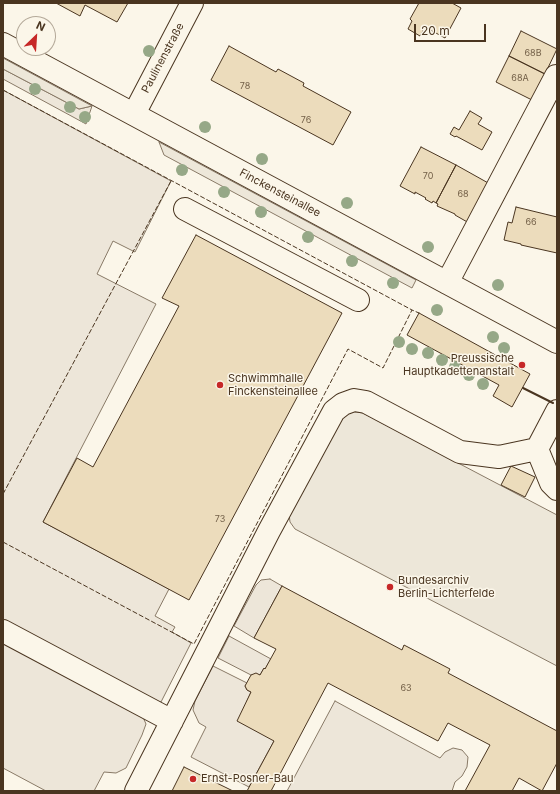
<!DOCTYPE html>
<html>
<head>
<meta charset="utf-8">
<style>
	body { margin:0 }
	#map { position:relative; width:560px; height:794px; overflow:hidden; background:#fbf6e9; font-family:Inter,sans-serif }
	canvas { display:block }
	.frame { position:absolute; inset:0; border:4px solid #4a3520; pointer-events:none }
	.north { position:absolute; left:16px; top:16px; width:40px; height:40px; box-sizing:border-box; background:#fbf6e9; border:1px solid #b4a999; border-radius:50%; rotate:25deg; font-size:11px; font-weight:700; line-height:16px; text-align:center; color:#4a3520 }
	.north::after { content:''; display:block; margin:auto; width:14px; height:18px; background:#c62828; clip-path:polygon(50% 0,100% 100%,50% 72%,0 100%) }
	.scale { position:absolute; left:414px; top:24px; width:72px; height:18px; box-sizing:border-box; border:2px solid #4a3520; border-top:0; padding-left:5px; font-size:12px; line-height:14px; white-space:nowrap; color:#4a3520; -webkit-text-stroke:3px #fbf6e9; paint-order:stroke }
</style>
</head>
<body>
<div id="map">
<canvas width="560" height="794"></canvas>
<div class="frame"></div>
<div class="north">N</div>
<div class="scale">20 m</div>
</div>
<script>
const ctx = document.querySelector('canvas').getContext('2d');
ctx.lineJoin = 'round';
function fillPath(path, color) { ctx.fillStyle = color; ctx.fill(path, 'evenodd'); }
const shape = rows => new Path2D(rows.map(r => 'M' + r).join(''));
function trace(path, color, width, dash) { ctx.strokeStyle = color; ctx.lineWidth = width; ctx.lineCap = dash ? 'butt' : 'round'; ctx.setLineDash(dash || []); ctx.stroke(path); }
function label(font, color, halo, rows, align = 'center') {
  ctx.font = font + ' Inter,sans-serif'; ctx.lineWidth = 3; ctx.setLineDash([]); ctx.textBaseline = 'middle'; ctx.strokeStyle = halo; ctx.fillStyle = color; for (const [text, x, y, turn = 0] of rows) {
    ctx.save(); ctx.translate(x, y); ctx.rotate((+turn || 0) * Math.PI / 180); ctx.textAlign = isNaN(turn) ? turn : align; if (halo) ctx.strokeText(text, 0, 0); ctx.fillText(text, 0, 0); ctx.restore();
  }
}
const green = shape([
	[3,69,79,109,92,106,86,124,3,79,3,69],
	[3,90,171,181,135,252,113,241,97,274,156,304,43,522,169,589,155,616,175,627,172,632,191,643,161,702,150,702,3,624,3,90],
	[270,579,282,586,254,638,234,626,256,585,261,580,270,579],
	[229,636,271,659,265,669,264,668,260,675,251,675,218,658,229,636],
	[3,641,142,715,146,724,142,735,126,768,116,773,104,772,94,791,46,791,3,768,3,641],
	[213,666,247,683,245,686,247,690,251,692,247,701,274,741,249,787,191,757,206,727,199,723,193,710,195,701,213,666],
	[335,701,440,758,445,752,453,748,462,750,468,757,467,767,462,776,455,782,452,791,287,791,335,701]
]);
fillPath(green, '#ede6d9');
trace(green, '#887966', 1);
const parking = shape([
	[3,58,92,106,79,109,3,69,3,58],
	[159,142,416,280,412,288,164,155,159,142],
	[350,411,363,413,557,515,557,666,295,529,290,522,289,514,340,419,350,411]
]);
fillPath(parking, '#ede7d9');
trace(parking, '#887966', 1);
const building = shape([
	[56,3,128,3,117,22,85,5,80,16,56,3],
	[419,3,452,3,461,8,445,38,425,27,420,36,408,29,412,21,410,19,419,3],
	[521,31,557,49,545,74,509,56,521,31],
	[229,46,276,72,278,69,304,83,303,86,351,112,333,145,211,80,229,46],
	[509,56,545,74,532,100,496,82,509,56],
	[470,111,482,118,478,124,492,132,482,150,456,136,455,137,450,134,454,127,459,130,470,111],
	[421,147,456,165,436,203,433,201,432,203,425,199,426,198,415,192,415,194,400,186,421,147],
	[456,165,490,184,469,223,455,215,455,214,437,206,438,204,436,203,456,165],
	[516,207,557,217,557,253,521,245,521,244,504,240,508,222,512,223,516,207],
	[196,235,342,313,189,600,43,522,77,458,93,467,179,306,162,298,196,235],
	[419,313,530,374,512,407,493,396,499,385,407,335,419,313],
	[511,466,535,477,525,497,501,485,511,466],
	[282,586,402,650,404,645,450,669,448,673,557,731,557,763,542,791,519,778,512,791,465,791,490,745,448,723,438,741,328,683,271,791,247,791,274,741,237,721,251,692,247,690,245,686,251,675,256,673,260,675,264,668,265,669,276,649,254,638,282,586],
	[184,767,233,791,172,791,184,767]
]);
fillPath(building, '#ecdcbc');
trace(building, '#4a3520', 1);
const minor = shape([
	[3,44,557,342],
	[134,114,192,3],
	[185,209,358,300],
	[447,283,556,76],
	[537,449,551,483,557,489],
	[3,631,172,721],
	[136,791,269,531,334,411,343,404,354,400,366,402,460,452,499,457,537,449,557,411]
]);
trace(minor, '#4a3520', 24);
trace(minor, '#fbf6e9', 22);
trace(shape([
	[3,90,412,310],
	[3,494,171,181],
	[3,542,194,644,348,349,383,368,412,310,419,313]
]), '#4a3520', 1, [5, 2]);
trace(shape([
	[523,388,553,403]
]), '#4a3520', 2);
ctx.fillStyle = '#96a887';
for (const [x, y] of [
	[149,51],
	[35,89],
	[70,107],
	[85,117],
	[205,127],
	[262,159],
	[182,170],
	[224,192],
	[347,203],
	[261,212],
	[308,237],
	[428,247],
	[352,261],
	[393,283],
	[498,285],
	[437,310],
	[493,337],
	[399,342],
	[504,348],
	[412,349],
	[428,353],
	[442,360],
	[455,367],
	[469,375],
	[483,384]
]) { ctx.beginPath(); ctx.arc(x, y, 6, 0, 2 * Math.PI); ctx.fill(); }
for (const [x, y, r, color] of [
	[522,365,4,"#c62828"],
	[220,385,4,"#c62828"],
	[390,587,4,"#c62828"],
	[193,779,4,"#c62828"]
]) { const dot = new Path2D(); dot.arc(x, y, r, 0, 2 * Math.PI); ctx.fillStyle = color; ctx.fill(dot); trace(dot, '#fbf6e9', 1.5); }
label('9px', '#725f47', null, [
	["68B",533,53],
	["68A",520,78],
	["78",245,86],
	["76",306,120],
	["70",428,176],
	["68",463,194],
	["66",531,222],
	["73",220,519],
	["63",406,688]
]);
label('11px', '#4a3520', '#fbf6e9', [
	["Paulinenstraße",163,58,-62],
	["Finckensteinallee",280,193,28]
]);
label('11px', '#4a3520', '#fbf6e9', [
	["Preussische",514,359,"right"],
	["Hauptkadettenanstalt",514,372,"right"],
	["Schwimmhalle",228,379],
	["Finckensteinallee",228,392],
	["Bundesarchiv",398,581],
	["Berlin-Lichterfelde",398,594],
	["Ernst-Posner-Bau",201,779]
], 'left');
</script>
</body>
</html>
